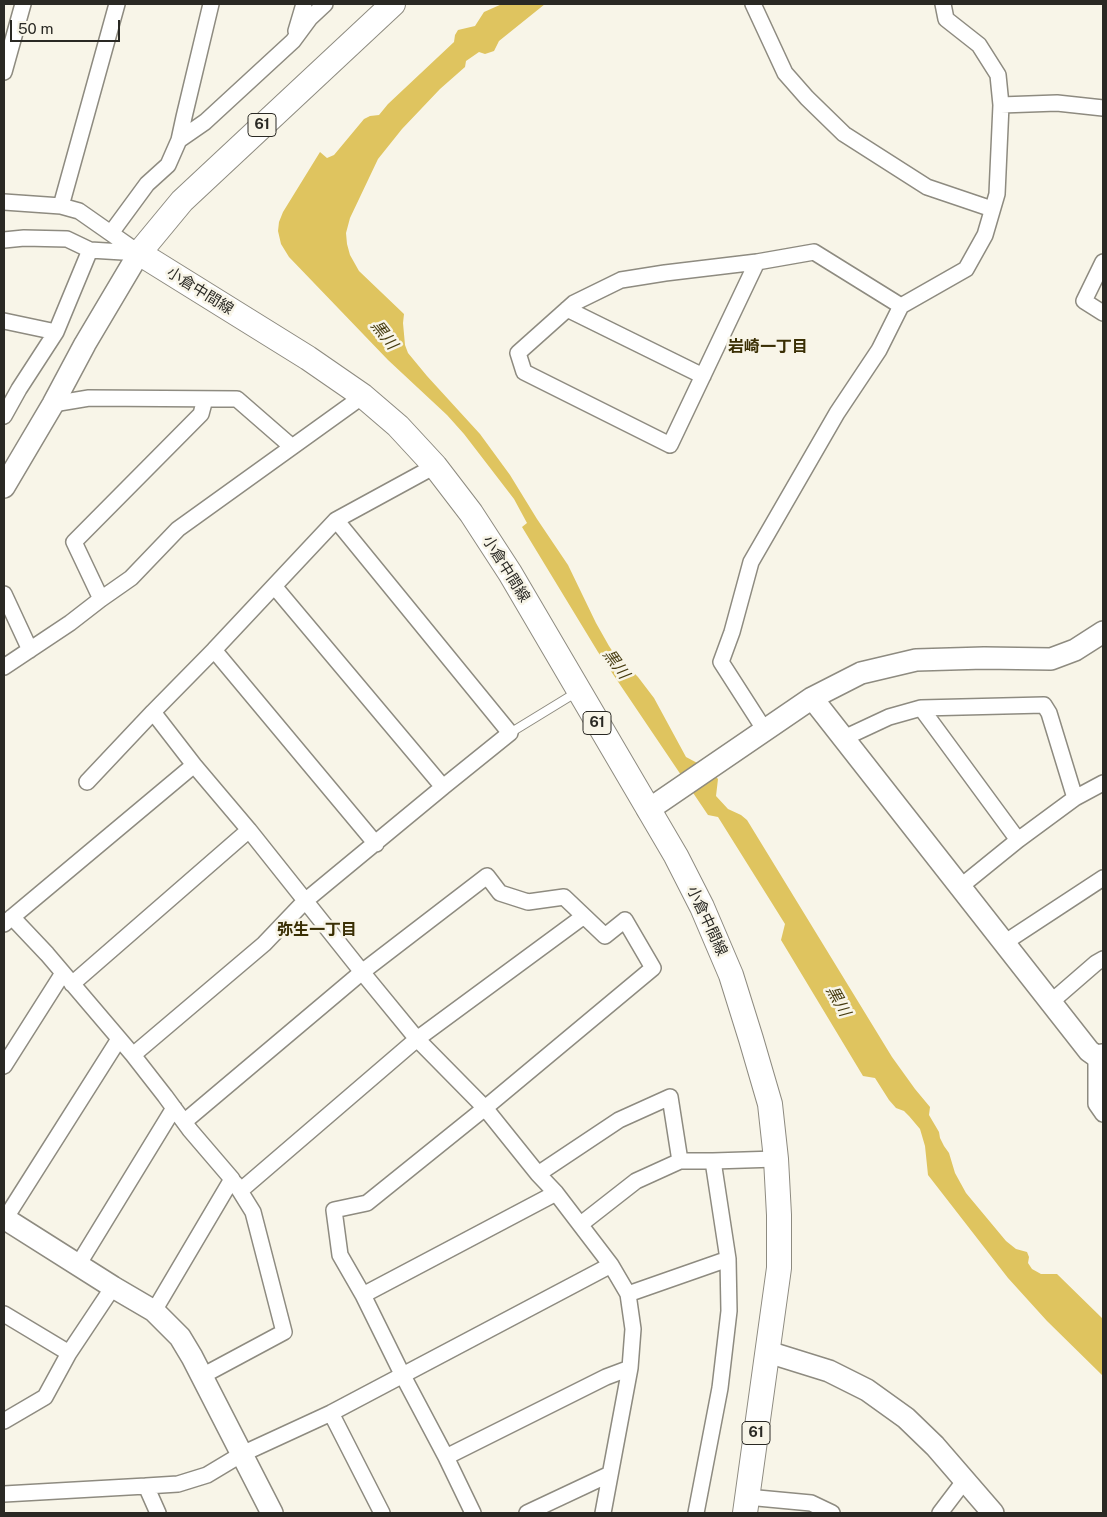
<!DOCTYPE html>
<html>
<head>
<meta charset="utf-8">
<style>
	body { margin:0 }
	#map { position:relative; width:1107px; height:1517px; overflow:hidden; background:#f8f5e8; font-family:"Public Sans",sans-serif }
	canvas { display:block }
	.frame { position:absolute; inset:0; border:5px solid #2a2924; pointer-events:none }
	.scale { position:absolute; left:10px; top:20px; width:110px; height:22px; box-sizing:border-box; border:2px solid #2a2924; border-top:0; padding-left:6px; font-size:15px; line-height:18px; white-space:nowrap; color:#2a2924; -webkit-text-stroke:4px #f8f5e8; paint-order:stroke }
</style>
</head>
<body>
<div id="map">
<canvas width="1107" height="1517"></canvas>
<div class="frame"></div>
<div class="scale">50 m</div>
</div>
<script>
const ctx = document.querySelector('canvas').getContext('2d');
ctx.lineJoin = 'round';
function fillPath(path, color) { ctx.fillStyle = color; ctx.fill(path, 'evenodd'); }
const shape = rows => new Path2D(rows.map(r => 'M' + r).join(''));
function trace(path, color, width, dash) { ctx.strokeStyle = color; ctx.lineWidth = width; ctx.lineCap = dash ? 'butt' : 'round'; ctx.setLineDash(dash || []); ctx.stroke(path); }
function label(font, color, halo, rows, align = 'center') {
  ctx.font = font + ' "Public Sans","Noto Sans JP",sans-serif'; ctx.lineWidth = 5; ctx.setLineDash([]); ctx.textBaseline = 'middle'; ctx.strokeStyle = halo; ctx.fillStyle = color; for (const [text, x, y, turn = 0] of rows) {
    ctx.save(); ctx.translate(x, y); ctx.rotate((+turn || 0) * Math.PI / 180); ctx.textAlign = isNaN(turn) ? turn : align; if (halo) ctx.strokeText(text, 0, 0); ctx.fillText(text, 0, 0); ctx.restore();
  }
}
fillPath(shape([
	[502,4,545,4,499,41,494,51,485,54,479,52,466,61,465,67,440,89,402,129,378,159,350,218,346,233,347,244,350,255,359,271,404,314,403,323,405,345,408,353,427,376,480,434,510,475,537,519,568,565,596,623,609,646,613,652,638,677,654,698,686,757,701,765,714,775,718,779,716,796,728,809,741,815,747,820,892,1057,915,1089,930,1107,929,1115,939,1132,940,1138,944,1146,949,1153,955,1173,966,1193,1006,1241,1016,1249,1027,1252,1029,1257,1028,1263,1032,1269,1041,1274,1057,1274,1103,1319,1103,1376,1047,1321,1008,1278,928,1175,925,1146,920,1129,909,1116,904,1111,896,1108,889,1100,875,1078,863,1076,781,940,785,924,718,817,708,815,598,652,522,527,527,523,514,499,464,434,447,415,388,360,289,257,281,244,278,231,279,222,283,212,320,152,327,158,334,155,364,119,370,116,379,115,388,104,454,42,455,35,458,30,475,26,484,12]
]), '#dfc45f');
const lane = shape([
	[510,733,577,692]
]);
const street = shape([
	[753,4,785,73,807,98,844,134,927,187,992,209],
	[296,31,304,4],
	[4,72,23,4],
	[1001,105,1057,103,1103,108],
	[179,140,205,122,293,41,310,18,325,4],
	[4,202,61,206,79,211,139,253],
	[61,206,117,4],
	[111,233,147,184,168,165,179,140,184,117,211,4],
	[4,240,24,238,67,239,90,250,139,253],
	[757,262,670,445,524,372,518,353,574,303,621,280,665,273,757,262],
	[757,262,814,252,901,306],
	[1103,262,1084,301,1103,313],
	[567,309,703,376],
	[4,321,56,332],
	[53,404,89,398,237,399,291,446],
	[4,416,19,389,56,332,90,250],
	[435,466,336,520,214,650,153,712,194,765,249,830,362,972,417,1039,485,1108,538,1174,556,1193,611,1265,628,1294,633,1329,630,1368,603,1513],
	[336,520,510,733,443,787],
	[4,594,30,650],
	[101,599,74,542,201,414,205,399],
	[214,650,376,844],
	[4,667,70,623,101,599,131,578,178,529,363,396],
	[921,708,1018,840],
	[764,729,721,662,732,632,751,562,837,413,879,350,901,306,966,269,985,235,997,194,1001,105,998,75,979,45,946,19,943,4],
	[844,738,889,717,921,708,1044,705,1049,713,1075,798],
	[87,782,153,712],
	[960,887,1018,840,1075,798,1103,783],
	[12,917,47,954,133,1055,165,1096,190,1130,232,1179,154,1311],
	[4,924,194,765],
	[1004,943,1103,878],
	[72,984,249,830],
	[1051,1002,1096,963,1103,959],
	[133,1055,264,944,305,901,443,787,274,586],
	[1096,1056,1096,1104,1103,1114],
	[4,1066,63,973],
	[184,1122,362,972,487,876,500,893,528,902,564,897,584,916,417,1039,240,1191],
	[713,1161,776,1159],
	[538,1174,619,1120,670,1097,680,1161],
	[5,1219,119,1039],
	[581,1224,636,1181,680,1161,713,1161,728,1259,729,1311,720,1388,696,1513],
	[78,1265,174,1108],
	[628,1294,728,1259],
	[363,1295,556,1193],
	[4,1314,69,1353],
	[202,1376,284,1332,253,1212,235,1183],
	[331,1413,382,1513],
	[4,1421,45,1397,69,1353,113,1287],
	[446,1457,606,1377,630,1368],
	[4,1494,146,1486],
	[747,1497,811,1503,832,1513],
	[158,1513,146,1486,178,1484,207,1475,242,1454,331,1413,611,1265],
	[473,1513,446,1457,402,1374,363,1295,340,1255,334,1210,367,1203,485,1108,653,968,625,920,605,936,584,916],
	[527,1513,610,1474],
	[940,1513,965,1480]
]);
const secondary = shape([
	[4,487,53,404,85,344,139,253],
	[812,698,1089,1051,1096,1056,1103,1055],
	[648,810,812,698,861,673,916,660,984,658,1051,659,1075,650,1103,632],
	[4,1218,113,1287,154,1311,180,1337,192,1357,272,1513],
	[768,1352,829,1371,867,1390,906,1418,935,1446,993,1513]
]);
const primary = shape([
	[393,4,182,201,139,253,308,358,363,396,398,426,435,466,471,513,510,573,676,856,702,907,731,975,751,1039,770,1104,776,1159,779,1215,779,1268,745,1513]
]);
trace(lane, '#8e8b80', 10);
trace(street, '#8e8b80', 18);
trace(secondary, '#8e8b80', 24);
trace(primary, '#8e8b80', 26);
trace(lane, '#fff', 8);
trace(street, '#fff', 15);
trace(secondary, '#fff', 21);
trace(primary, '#fff', 24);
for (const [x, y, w] of [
	[262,125,28],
	[597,723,28],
	[756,1433,28]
]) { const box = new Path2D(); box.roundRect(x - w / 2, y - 11.5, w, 23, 4); ctx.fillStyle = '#f8f5e8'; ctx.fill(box); trace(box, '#2a2924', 1); }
label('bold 14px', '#2a2924', null, [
	["61",262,125],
	["61",597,723],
	["61",756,1433]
]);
label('15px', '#2a2924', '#f8f5e8', [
	["小倉中間線",200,291,32],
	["小倉中間線",506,569,58],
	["小倉中間線",707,921,65]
]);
label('italic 16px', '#473c10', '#f8f5e8', [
	["黒川",384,335,52],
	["黒川",616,664,54],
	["黒川",838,1001,61]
]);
label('bold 16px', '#3a2f04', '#f8f5e8', [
	["岩崎一丁目",768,347],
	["弥生一丁目",317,930]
]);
</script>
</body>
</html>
